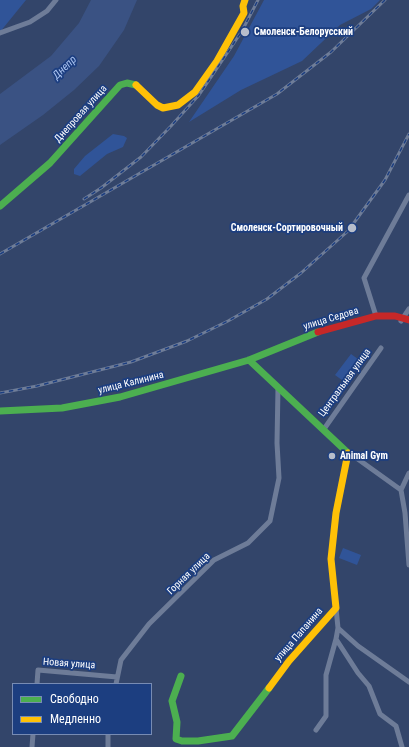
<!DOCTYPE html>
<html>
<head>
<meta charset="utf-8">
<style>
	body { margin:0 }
	#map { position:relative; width:409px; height:747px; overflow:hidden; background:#33456a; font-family:"Roboto Condensed",sans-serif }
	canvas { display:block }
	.legend { position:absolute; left:12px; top:683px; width:140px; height:52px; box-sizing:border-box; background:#1c3e80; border:1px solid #778bb3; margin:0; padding:5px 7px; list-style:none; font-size:12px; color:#fff }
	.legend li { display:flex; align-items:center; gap:8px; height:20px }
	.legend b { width:20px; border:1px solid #778bb3 }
</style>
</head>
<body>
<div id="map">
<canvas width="409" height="747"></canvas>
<ul class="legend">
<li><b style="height:5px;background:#4caf50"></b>Свободно</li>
<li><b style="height:5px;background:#ffc107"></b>Медленно</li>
</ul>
</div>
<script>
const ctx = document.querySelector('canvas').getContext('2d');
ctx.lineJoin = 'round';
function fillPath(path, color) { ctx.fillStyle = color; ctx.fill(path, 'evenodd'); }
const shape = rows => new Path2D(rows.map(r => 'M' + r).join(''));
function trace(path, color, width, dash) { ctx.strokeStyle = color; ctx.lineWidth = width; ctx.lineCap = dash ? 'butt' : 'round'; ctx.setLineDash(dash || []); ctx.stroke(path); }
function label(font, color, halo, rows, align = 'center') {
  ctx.font = font + ' "Roboto Condensed",sans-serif'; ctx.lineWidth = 3.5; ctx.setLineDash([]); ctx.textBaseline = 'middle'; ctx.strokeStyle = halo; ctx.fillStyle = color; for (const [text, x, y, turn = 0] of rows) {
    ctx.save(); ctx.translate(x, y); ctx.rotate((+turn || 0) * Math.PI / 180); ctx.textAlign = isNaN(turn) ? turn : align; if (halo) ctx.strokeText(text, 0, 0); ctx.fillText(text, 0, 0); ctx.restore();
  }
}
fillPath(shape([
	[0,0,26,0,0,32],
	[264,0,380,0,371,9,340,25,302,61,241,90,189,122,234,56],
	[113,134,124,136,127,138,123,147,107,154,80,176,74,174,74,169,85,156],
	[351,354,362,362,346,383,335,375],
	[343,548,361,555,357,565,339,558]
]), '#305498');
fillPath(shape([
	[91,0,137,0,124,30,99,66,74,90,43,115,0,145,0,94,51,56,79,23]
]), '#3a5283');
trace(shape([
	[0,33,30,22,47,11,56,0],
	[376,316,364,278,409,195],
	[401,321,409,309],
	[324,429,381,348],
	[348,452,401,490],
	[409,473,401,490,405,513,409,565],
	[336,608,338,628,358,646,409,682],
	[338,628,336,639,358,673,369,686,380,714,396,726,402,747],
	[37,684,38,670,117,677],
	[116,684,121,660,149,624,214,560,248,543,270,521,279,478,277,443,278,388],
	[316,730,326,716,326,675,336,639],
	[32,747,33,734],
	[108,747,108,734]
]), '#6e7c98', 5);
trace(shape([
	[0,206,50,163,120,85,127,83,136,85],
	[249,360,348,453],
	[0,411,62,408,120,397,249,360,318,332],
	[181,676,172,701,177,722,176,739,182,741,198,741,232,736,269,688]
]), '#4caf50', 7);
trace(shape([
	[136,85,157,105,163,108,178,105,195,92,217,61,244,13,243,6,245,0],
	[269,688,289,661,336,608,331,559,336,513,348,453]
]), '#ffc107', 7);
trace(shape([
	[318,332,376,316,395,316,409,320]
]), '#c62828', 7);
const rail = shape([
	[84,199,101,188,141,157,171,126,199,95,242,31,258,0],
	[0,254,277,94,331,52,385,0],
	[0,393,37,386,131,362,187,341,228,321,267,299,301,273,348,231,385,180,409,134]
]);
trace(rail, '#6f7d98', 3);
trace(rail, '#1c3e80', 1.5, [4.5]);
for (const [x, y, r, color] of [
	[245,32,5,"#b8becb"],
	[352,228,5,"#b8becb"],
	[332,456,4,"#b8becb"]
]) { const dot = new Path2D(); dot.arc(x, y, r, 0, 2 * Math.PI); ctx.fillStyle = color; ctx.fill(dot); trace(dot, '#1c3e80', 1.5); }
label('bold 10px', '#fff', '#1c3e80', [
	["Смоленск-Белорусский",254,32],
	["Смоленск-Сортировочный",343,228,"right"],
	["Animal Gym",340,456]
], 'left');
label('10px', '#fff', '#1c3e80', [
	["Днепровая улица",81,114,-48],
	["улица Седова",331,319,-17],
	["улица Калинина",131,383,-14],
	["Центральная улица",345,383,-54],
	["Горная улица",189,574,-44],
	["улица Папанина",299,635,-49],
	["Новая улица",69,664,4]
]);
label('italic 11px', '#abc4f1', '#1c3e80', [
	["Днепр",65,68,-44]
]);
</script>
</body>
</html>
